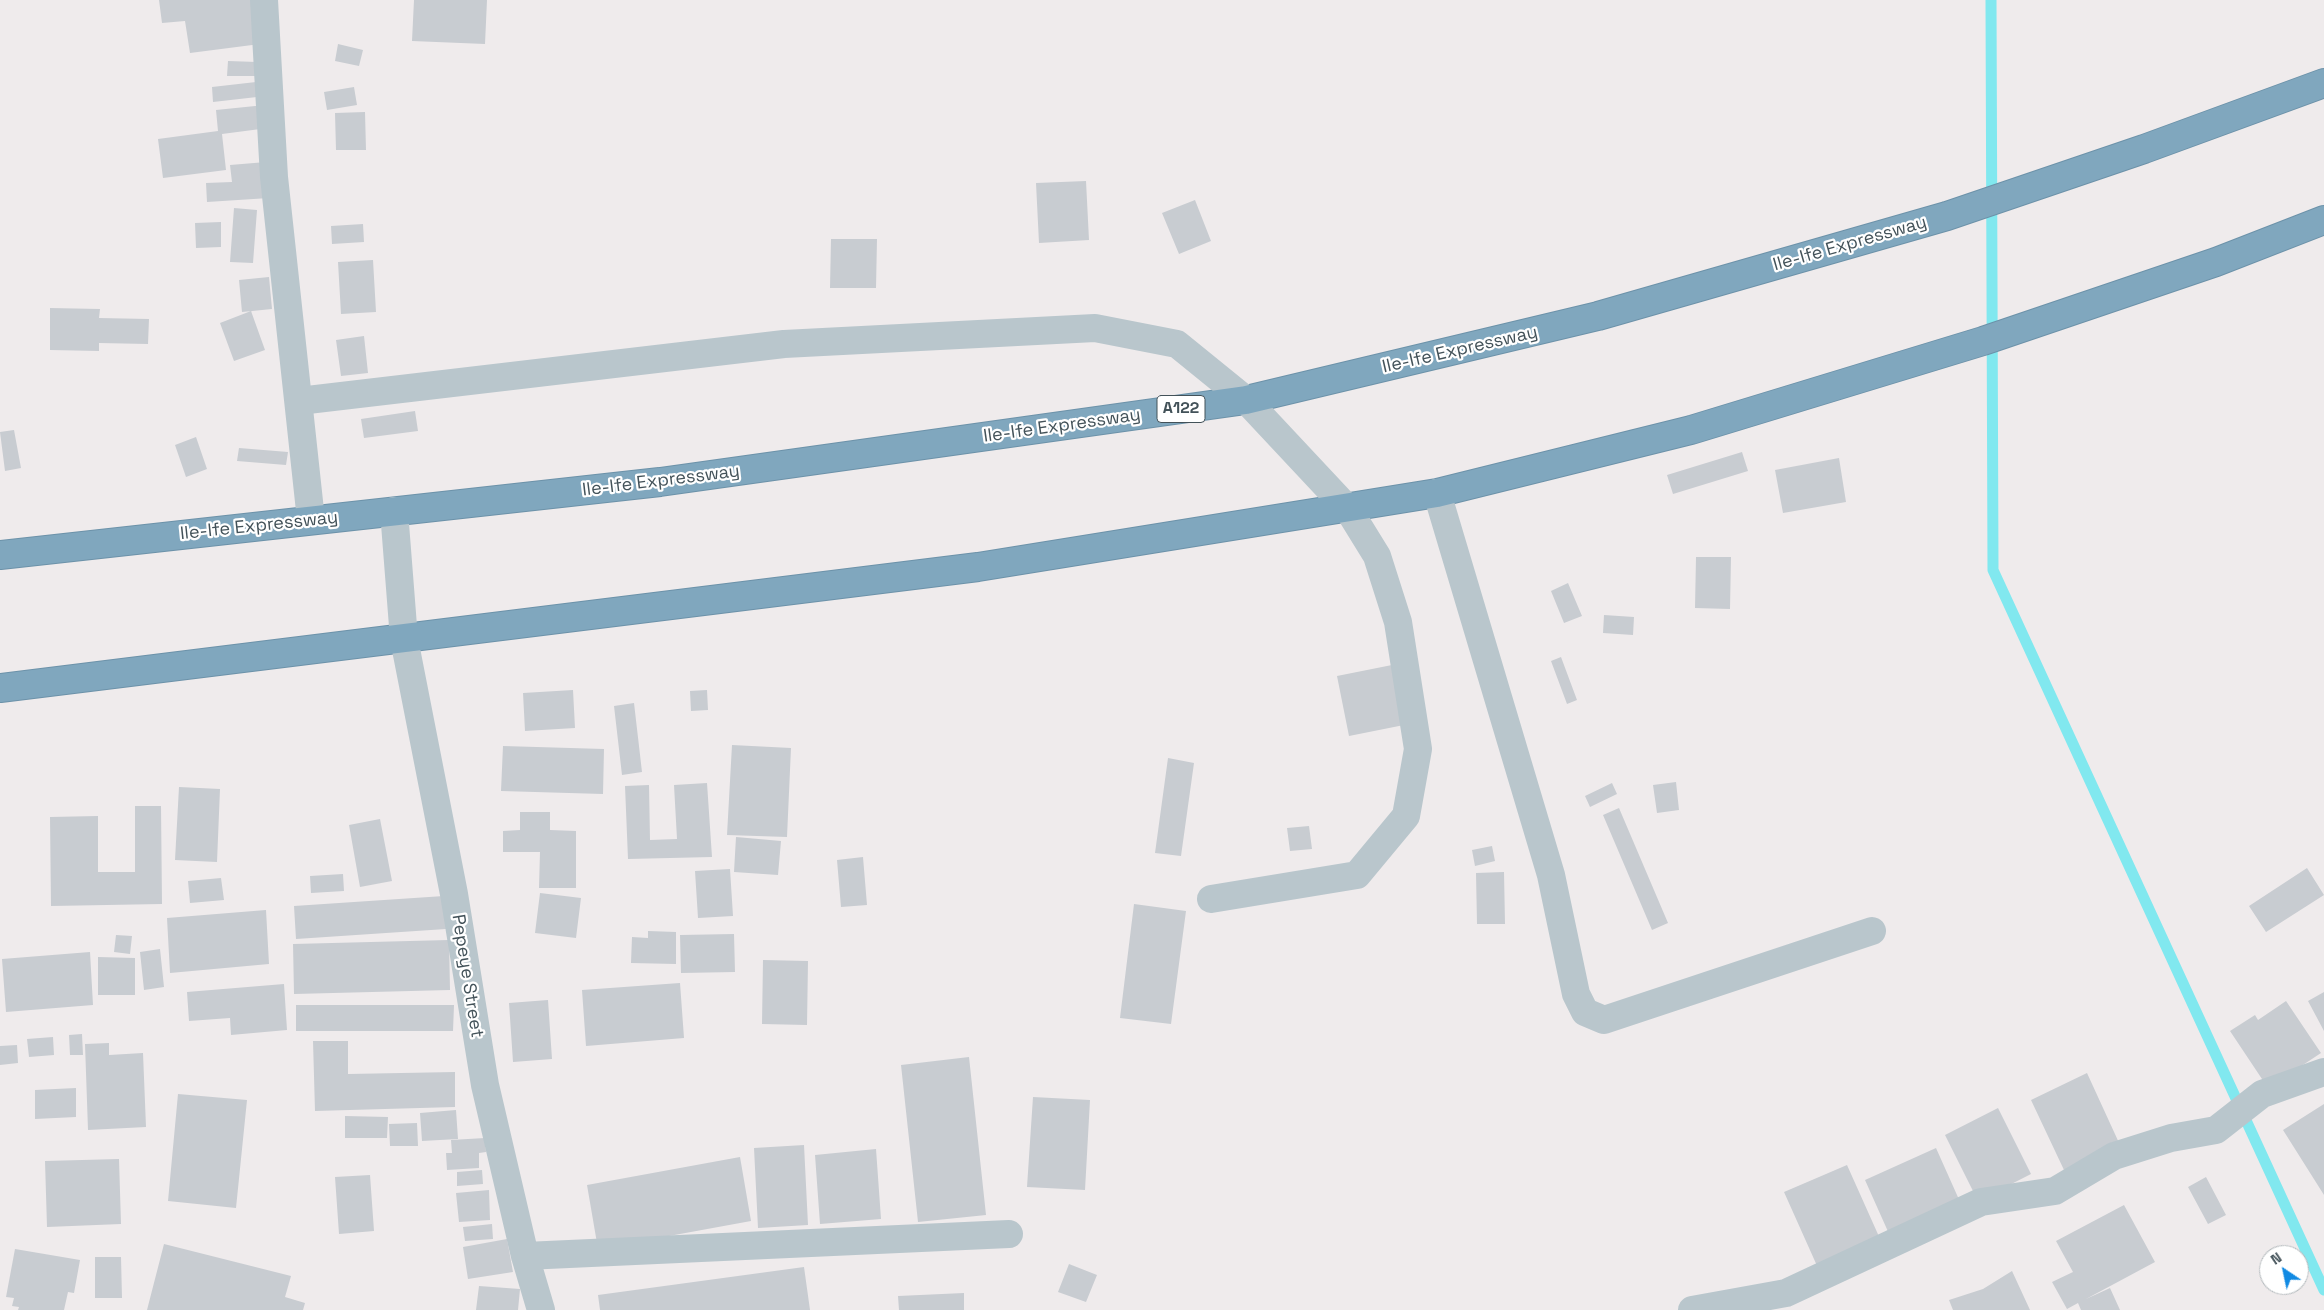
<!DOCTYPE html>
<html>
<head>
<meta charset="utf-8">
<style>
	body { margin:0 }
	#map { position:relative; width:2324px; height:1310px; overflow:hidden; background:#efebec; font-family:"Space Grotesk",sans-serif }
	canvas { display:block }
	.north { position:absolute; left:2259px; top:1245px; width:50px; height:50px; box-sizing:border-box; background:#fff; border:1px solid #b4babd; border-radius:50%; rotate:326deg; font-size:14px; font-weight:700; line-height:20px; text-align:center; color:#435259 }
	.north::after { content:''; display:block; margin:auto; width:18px; height:22px; background:#118ae3; clip-path:polygon(50% 0,100% 100%,50% 72%,0 100%) }
</style>
</head>
<body>
<div id="map">
<canvas width="2324" height="1310"></canvas>
<div class="north">N</div>
</div>
<script>
const ctx = document.querySelector('canvas').getContext('2d');
ctx.lineJoin = 'round';
const shape = rows => new Path2D(rows.map(r => 'M' + r).join(''));
function trace(path, color, width, dash) { ctx.strokeStyle = color; ctx.lineWidth = width; ctx.lineCap = dash ? 'butt' : 'round'; ctx.setLineDash(dash || []); ctx.stroke(path); }
function fillPath(path, color) { ctx.fillStyle = color; ctx.fill(path, 'evenodd'); }
function label(font, color, halo, rows, align = 'center') {
  ctx.font = font + ' "Space Grotesk",sans-serif'; ctx.lineWidth = 4.5; ctx.setLineDash([]); ctx.textBaseline = 'middle'; ctx.strokeStyle = halo; ctx.fillStyle = color; for (const [text, x, y, turn = 0] of rows) {
    ctx.save(); ctx.translate(x, y); ctx.rotate((+turn || 0) * Math.PI / 180); ctx.textAlign = isNaN(turn) ? turn : align; if (halo) ctx.strokeText(text, 0, 0); ctx.fillText(text, 0, 0); ctx.restore();
  }
}
trace(shape([
	[1991,0,1993,570,2324,1290]
]), '#81e8ef', 11);
fillPath(shape([
	[159,0,255,0,260,44,190,53,185,21,162,23],
	[414,0,487,0,485,44,412,41],
	[338,44,363,50,359,66,335,61],
	[228,61,257,62,256,76,227,76],
	[256,82,257,97,213,102,212,87],
	[354,87,357,105,327,110,324,92],
	[265,105,268,128,222,134,226,170,163,178,158,139,218,131,216,110],
	[365,112,366,150,336,150,335,113],
	[266,162,269,198,207,202,206,183,232,182,230,165],
	[1086,181,1089,240,1039,243,1036,183],
	[1195,200,1211,241,1179,254,1162,213],
	[234,208,257,210,253,263,230,262],
	[221,222,221,247,196,248,195,223],
	[363,224,364,242,332,244,331,226],
	[831,239,877,239,876,288,830,288],
	[373,260,376,312,341,314,338,262],
	[269,277,272,309,242,312,239,280],
	[50,308,100,309,99,318,149,319,148,344,99,343,99,351,50,350],
	[251,311,265,350,234,361,220,323],
	[364,336,368,373,341,376,336,340],
	[415,411,418,431,364,438,361,419],
	[14,430,21,468,5,471,0,432],
	[196,437,207,469,186,477,175,445],
	[239,448,288,452,286,465,237,461],
	[1742,452,1748,471,1673,494,1667,475],
	[1839,458,1846,502,1783,513,1775,470],
	[1696,557,1731,557,1730,609,1695,608],
	[1568,583,1582,616,1564,623,1551,591],
	[1604,615,1634,617,1633,635,1603,633],
	[1561,657,1577,700,1567,704,1551,661],
	[1397,664,1409,724,1349,736,1337,676],
	[573,690,575,728,525,731,523,693],
	[707,690,708,710,691,711,690,691],
	[634,703,642,772,622,775,614,706],
	[732,745,791,748,787,837,727,835],
	[503,746,604,749,603,794,501,791],
	[1168,758,1194,763,1181,856,1155,853],
	[1676,782,1679,810,1657,813,1653,785],
	[707,783,712,857,628,859,625,786,649,785,650,840,677,839,674,785],
	[1612,783,1617,794,1590,807,1585,796],
	[179,787,220,789,217,862,175,860],
	[135,806,161,806,162,904,51,906,50,817,98,816,98,872,135,872],
	[1619,808,1668,923,1652,930,1603,815],
	[520,812,550,812,550,830,576,831,576,888,539,888,540,852,503,852,503,831,520,830],
	[380,819,392,881,360,887,349,825],
	[1309,826,1312,849,1290,851,1287,828],
	[736,837,781,841,778,875,734,872],
	[1492,846,1495,861,1475,866,1472,850],
	[863,857,867,905,841,907,837,860],
	[2307,868,2324,895,2266,932,2249,906],
	[730,869,733,916,698,918,695,871],
	[1504,872,1505,924,1477,924,1476,873],
	[343,874,344,891,311,893,310,876],
	[221,878,224,900,190,903,188,881],
	[540,893,581,898,576,938,535,933],
	[444,896,446,929,296,939,294,906],
	[1134,904,1186,911,1171,1024,1120,1018],
	[266,910,269,964,170,973,167,918],
	[648,931,676,932,676,964,631,963,632,937,648,938],
	[734,934,735,972,681,973,680,935],
	[116,935,132,936,130,954,114,952],
	[449,940,450,990,294,994,293,944],
	[160,949,164,987,144,990,140,952],
	[90,952,93,1005,6,1012,2,959],
	[98,957,135,958,135,995,98,995],
	[763,960,808,961,807,1025,762,1024],
	[680,983,684,1038,586,1046,582,990],
	[284,984,287,1030,231,1035,230,1018,189,1021,187,992],
	[2324,992,2324,1031,2308,1001],
	[548,1000,552,1059,513,1062,509,1003],
	[2286,1001,2321,1053,2268,1088,2230,1031,2255,1015,2258,1020],
	[296,1005,454,1005,453,1031,296,1031],
	[82,1034,83,1055,70,1055,69,1035],
	[53,1037,54,1055,29,1057,27,1039],
	[313,1041,348,1041,348,1074,455,1072,455,1107,315,1111],
	[109,1043,109,1055,143,1053,146,1127,88,1130,85,1044],
	[17,1045,18,1063,0,1065,0,1046],
	[969,1057,986,1215,918,1222,901,1065],
	[2087,1073,2120,1145,2064,1170,2031,1100],
	[76,1088,76,1117,35,1119,35,1090],
	[178,1094,247,1100,236,1208,168,1201],
	[1033,1097,1090,1100,1085,1190,1027,1187],
	[2324,1104,2324,1195,2283,1130],
	[1998,1108,2031,1174,1978,1201,1945,1135],
	[456,1110,458,1139,422,1141,420,1113],
	[345,1116,388,1117,387,1138,345,1138],
	[417,1123,418,1146,390,1146,389,1124],
	[485,1138,486,1152,479,1153,479,1168,447,1170,446,1153,452,1153,451,1140],
	[804,1145,808,1225,758,1228,754,1148],
	[1936,1148,1961,1204,1890,1236,1865,1180],
	[876,1149,881,1219,820,1224,815,1155],
	[740,1157,751,1221,598,1249,587,1185],
	[119,1159,121,1224,47,1227,45,1161],
	[1847,1165,1881,1241,1818,1268,1784,1192],
	[482,1170,483,1184,457,1186,457,1172],
	[370,1175,374,1231,339,1234,335,1177],
	[2206,1177,2226,1215,2208,1224,2188,1187],
	[489,1190,490,1220,459,1222,456,1193],
	[2124,1205,2155,1262,2086,1299,2110,1288,2120,1310,2081,1310,2078,1303,2067,1309,2052,1282,2073,1272,2056,1241],
	[492,1224,493,1239,465,1241,463,1227],
	[507,1239,513,1272,468,1279,463,1247],
	[164,1244,291,1276,285,1297,305,1303,303,1310,147,1310],
	[15,1249,80,1260,74,1293,68,1292,64,1310,18,1310,19,1307,12,1306,14,1298,6,1297],
	[95,1257,121,1257,122,1298,95,1298],
	[1069,1264,1097,1275,1086,1302,1058,1292],
	[804,1267,810,1310,600,1310,598,1295],
	[2012,1271,2030,1310,1953,1310,1949,1300,1983,1289],
	[479,1286,520,1289,518,1310,476,1310],
	[964,1293,964,1310,899,1310,898,1296]
]), '#c8ccd1');
const highway = shape([
	[0,555,660,482,1246,400,1598,316,1947,216,2144,149,2324,83],
	[0,688,978,567,1437,493,1691,430,1983,341,2216,262,2324,220]
]);
trace(highway, '#6c92a9', 30);
trace(shape([
	[264,0,274,177,311,520],
	[299,401,784,344,1095,328,1177,344,1246,400,1348,509,1377,556,1398,622,1418,749,1406,816,1357,875,1211,899],
	[1437,493,1551,875,1576,994,1585,1012,1604,1020,1872,931],
	[394,511,404,639,454,894,485,1085,525,1256,541,1310],
	[525,1256,1009,1234],
	[1692,1310,1786,1293,1981,1202,2055,1191,2114,1156,2171,1138,2216,1130,2262,1094,2324,1072]
]), '#b9c6cc', 28);
trace(highway, '#80a7be', 28);
for (const [x, y, w] of [
	[1181,409,48]
]) { const box = new Path2D(); box.roundRect(x - w / 2, y - 13.5, w, 27, 4); ctx.fillStyle = '#fff'; ctx.fill(box); trace(box, '#435259', 1); }
label('bold 16px', '#435259', null, [
	["A122",1181,409]
]);
label('18px', '#435259', '#fff', [
	["Ile-Ife Expressway",1850,244,-16],
	["Ile-Ife Expressway",1460,350,-13],
	["Ile-Ife Expressway",1062,426,-8],
	["Ile-Ife Expressway",661,481,-7],
	["Ile-Ife Expressway",259,526,-6],
	["Pepeye Street",467,976,81]
]);
</script>
</body>
</html>
